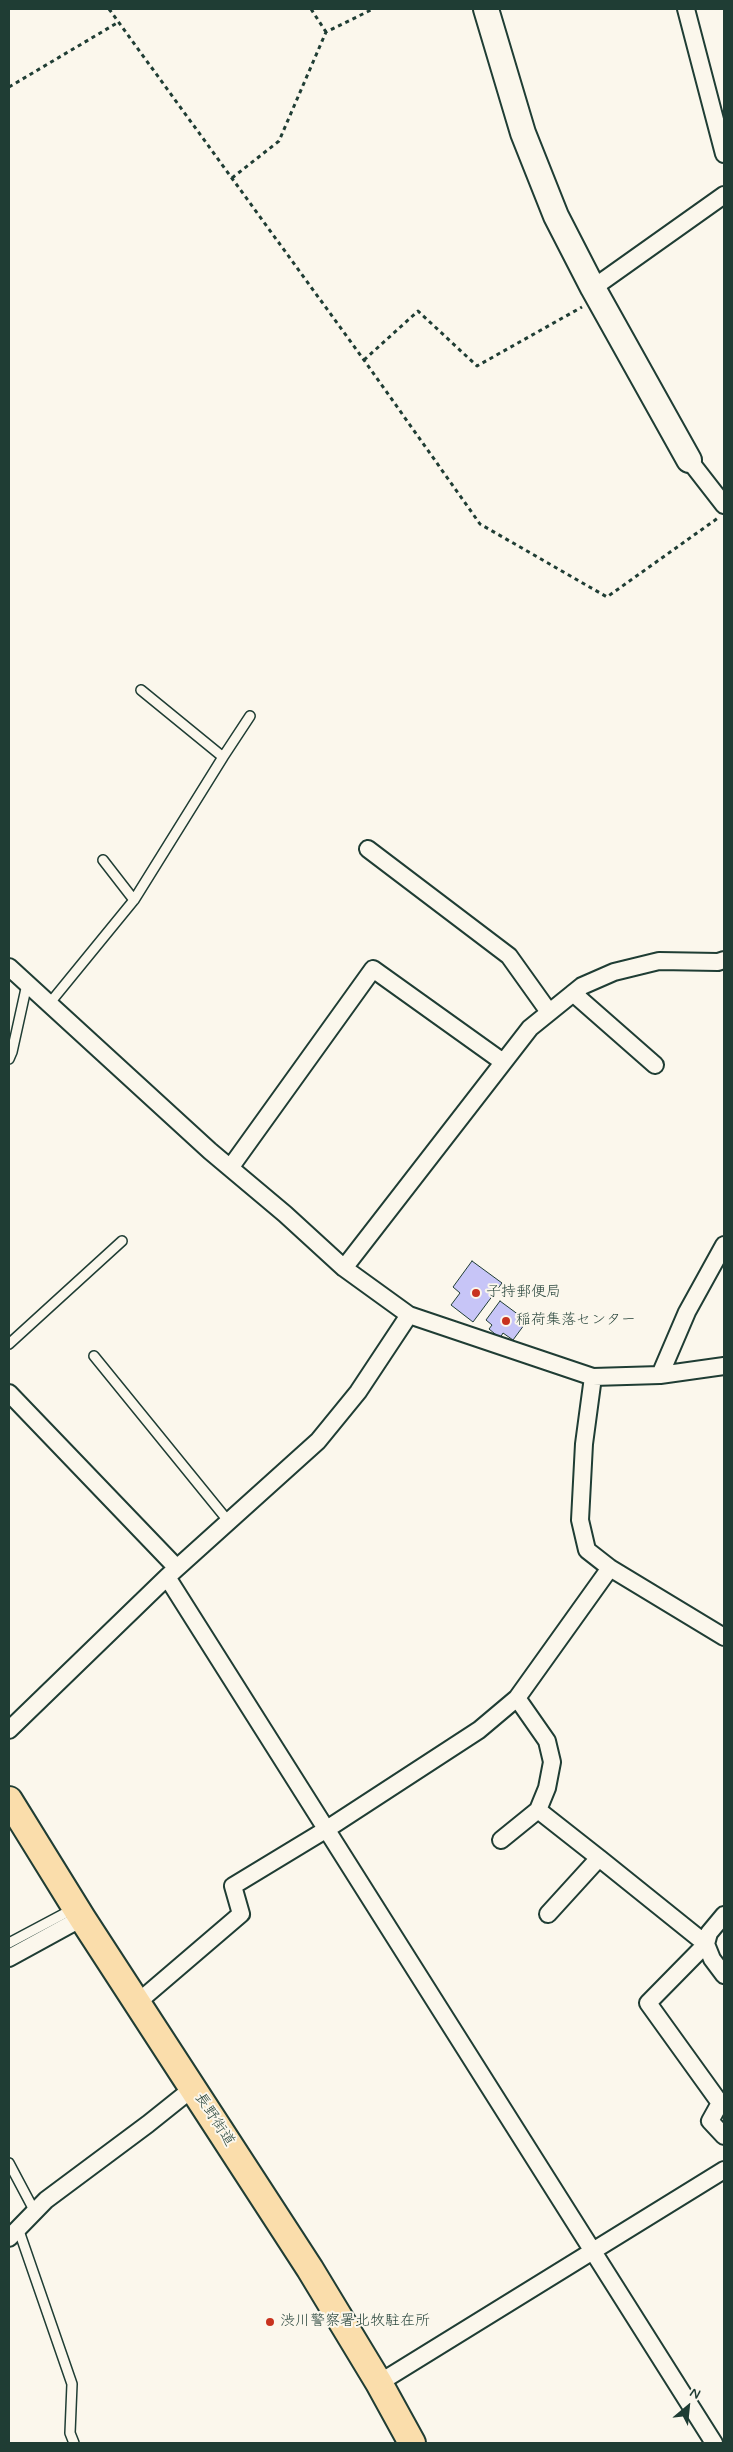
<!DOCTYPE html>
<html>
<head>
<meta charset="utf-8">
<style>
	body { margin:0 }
	#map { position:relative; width:733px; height:2452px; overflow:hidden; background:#fbf7ec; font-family:Mynerve,sans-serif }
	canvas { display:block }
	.frame { position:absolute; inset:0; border:10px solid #1f3d34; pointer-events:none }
	.north { position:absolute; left:663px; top:2382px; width:50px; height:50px; -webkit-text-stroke:4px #fbf7ec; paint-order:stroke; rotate:28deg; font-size:14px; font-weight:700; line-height:20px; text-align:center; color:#1f3d34 }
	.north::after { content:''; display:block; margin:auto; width:18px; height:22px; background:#1f3d34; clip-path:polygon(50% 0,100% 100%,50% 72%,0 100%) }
</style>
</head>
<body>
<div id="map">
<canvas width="733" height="2452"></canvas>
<div class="frame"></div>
<div class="north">N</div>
</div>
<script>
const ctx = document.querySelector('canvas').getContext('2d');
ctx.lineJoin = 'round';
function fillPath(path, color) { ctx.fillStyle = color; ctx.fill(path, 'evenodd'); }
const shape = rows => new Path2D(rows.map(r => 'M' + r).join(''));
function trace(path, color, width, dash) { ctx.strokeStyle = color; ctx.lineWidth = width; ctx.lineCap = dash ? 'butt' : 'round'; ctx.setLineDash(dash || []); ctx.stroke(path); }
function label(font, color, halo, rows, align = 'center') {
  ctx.font = font + ' Mynerve,"Klee One",sans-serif'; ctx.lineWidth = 4; ctx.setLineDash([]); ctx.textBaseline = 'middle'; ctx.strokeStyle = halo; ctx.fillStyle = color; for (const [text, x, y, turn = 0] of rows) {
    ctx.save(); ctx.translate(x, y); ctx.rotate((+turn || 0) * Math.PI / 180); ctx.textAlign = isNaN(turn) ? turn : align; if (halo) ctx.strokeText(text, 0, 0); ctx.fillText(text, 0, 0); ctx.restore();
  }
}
const building = shape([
	[472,1261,502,1283,473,1322,451,1305,460,1293,453,1287,472,1261],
	[500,1301,527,1321,513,1340,503,1333,500,1338,489,1329,492,1325,486,1320,500,1301]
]);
fillPath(building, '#c7c5f7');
trace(building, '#1f3d34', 1);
const lane = shape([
	[141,690,223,757,250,716],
	[103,860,134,900,223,757],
	[49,1004,134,900],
	[9,1059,12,1052,27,984],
	[9,1344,122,1241],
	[94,1356,229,1522],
	[9,1943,73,1909],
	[9,2163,35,2212],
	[18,2228,72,2384,70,2433,74,2443]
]);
const street = shape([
	[686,9,724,154],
	[593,288,724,195],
	[689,460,724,505],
	[368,849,509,956,549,1012],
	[9,967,210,1151,285,1214,344,1268,409,1315,593,1377,660,1375,724,1366],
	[573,993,655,1065],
	[230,1168,373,969,503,1062],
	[344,1268,530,1028,582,986,614,972,659,961,718,962,724,960],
	[660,1375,687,1312,724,1245],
	[593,1377,584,1444,580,1520,587,1550,610,1568,724,1637],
	[9,1393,177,1568],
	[167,1577,714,2443],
	[517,1698,547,1741,552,1762,547,1788,538,1810,599,1858],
	[9,1730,167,1577,318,1441,358,1392,409,1315],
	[501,1840,538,1810],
	[548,1914,599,1858,706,1944,648,2003,720,2103,710,2121,724,2136],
	[724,1915,709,1933,706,1944,712,1959,724,1975],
	[9,1958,82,1918],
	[137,2003,241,1914,233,1886,327,1829,479,1730,517,1698,610,1568],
	[9,2238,46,2200,148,2124,193,2088],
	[379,2383,724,2170]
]);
const secondary = shape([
	[486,9,523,133,556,216,593,288,689,460]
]);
const primary = shape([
	[9,1800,82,1918,310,2269,379,2383,412,2443]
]);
trace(lane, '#1f3d34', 12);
trace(street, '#1f3d34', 20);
trace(secondary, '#1f3d34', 28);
trace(primary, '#1f3d34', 30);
trace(shape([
	[109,9,364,360,480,524,607,597,718,518],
	[311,9,326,32],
	[9,87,117,23],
	[232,178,279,141,326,32,373,9],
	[364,360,418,311,477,366,582,307]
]), '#1f3d34', 3, [4, 4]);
trace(lane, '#fbf7ec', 9);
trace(street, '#fbf7ec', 16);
trace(secondary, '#fbf7ec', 24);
trace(primary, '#faddab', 26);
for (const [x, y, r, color] of [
	[476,1293,5,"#c8321e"],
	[506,1321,5,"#c8321e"],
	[270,2322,5,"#c8321e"]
]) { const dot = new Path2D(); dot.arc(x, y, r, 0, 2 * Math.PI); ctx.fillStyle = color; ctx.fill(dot); trace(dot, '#fbf7ec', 2); }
label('15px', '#1f3d34', '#fbf7ec', [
	["子持郵便局",486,1293],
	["稲荷集落センター",516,1321],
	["渋川警察署北牧駐在所",280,2322]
], 'left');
label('15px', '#1f3d34', '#fbf7ec', [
	["長野街道",214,2120,57]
]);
</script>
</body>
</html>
